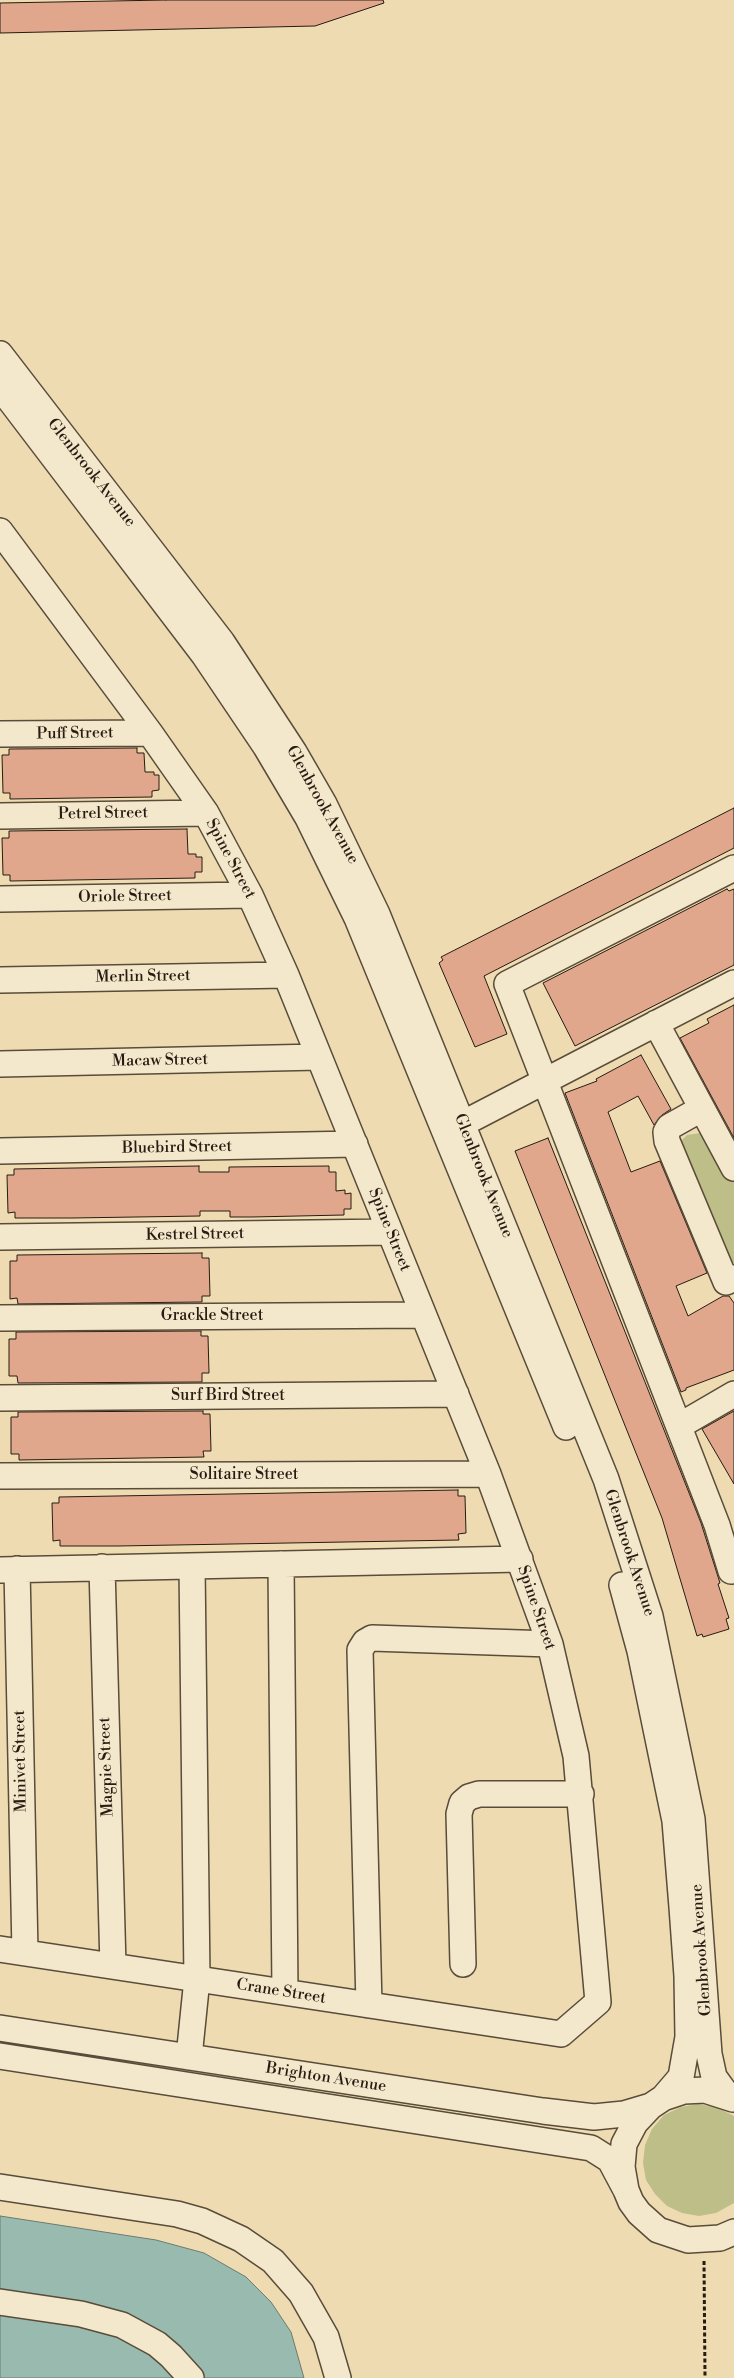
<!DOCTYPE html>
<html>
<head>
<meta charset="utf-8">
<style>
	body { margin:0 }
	canvas { display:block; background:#eedbb1 }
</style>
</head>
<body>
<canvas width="734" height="2378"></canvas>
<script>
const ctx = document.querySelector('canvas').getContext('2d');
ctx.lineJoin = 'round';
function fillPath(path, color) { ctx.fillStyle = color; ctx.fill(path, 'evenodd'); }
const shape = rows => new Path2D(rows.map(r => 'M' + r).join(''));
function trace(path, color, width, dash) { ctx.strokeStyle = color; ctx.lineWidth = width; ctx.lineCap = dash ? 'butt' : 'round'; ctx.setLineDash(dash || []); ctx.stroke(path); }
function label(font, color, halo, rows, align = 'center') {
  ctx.font = font + ' "Libre Bodoni",serif'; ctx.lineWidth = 4; ctx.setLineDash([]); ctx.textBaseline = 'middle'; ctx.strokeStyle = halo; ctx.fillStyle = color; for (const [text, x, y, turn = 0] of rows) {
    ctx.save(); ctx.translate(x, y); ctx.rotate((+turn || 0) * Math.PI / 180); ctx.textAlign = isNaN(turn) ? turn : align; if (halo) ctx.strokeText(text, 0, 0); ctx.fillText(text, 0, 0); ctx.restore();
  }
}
fillPath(shape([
	[700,1133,711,1139,734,1183,734,1263,728,1260,678,1144,687,1135],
	[698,2104,716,2107,734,2116,734,2203,716,2213,699,2216,682,2213,667,2206,655,2194,646,2180,643,2163,645,2145,652,2129,664,2115,681,2107]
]), '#bebe88');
const water = shape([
	[0,2216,156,2240,204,2253,246,2277,271,2302,291,2332,304,2378,0,2378,0,2216]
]);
fillPath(water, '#99bbaf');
trace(water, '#6b7b70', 1);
const building = shape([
	[166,0,383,0,384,3,315,26,0,33,0,3,166,0],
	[137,748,137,753,144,753,145,772,154,772,154,775,159,775,159,790,152,791,152,797,10,799,10,793,3,793,2,755,9,755,9,749,137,748],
	[734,808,734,848,484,976,507,1034,475,1047,439,963,443,960,441,957,734,808],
	[187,829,188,854,196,854,196,857,202,857,202,872,195,872,195,878,10,881,10,875,3,875,2,838,9,838,9,831,187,829],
	[727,889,729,891,734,889,734,965,575,1046,543,983,727,889],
	[734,1005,734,1138,680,1038,709,1023,707,1019,734,1005],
	[641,1055,671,1109,662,1115,654,1125,638,1096,608,1112,631,1172,660,1161,707,1273,676,1286,688,1316,723,1296,729,1296,734,1303,734,1370,686,1388,686,1390,681,1392,565,1093,597,1081,596,1079,641,1055],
	[548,1138,701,1523,720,1583,718,1584,729,1618,726,1619,729,1629,703,1637,702,1634,697,1636,662,1518,515,1151,548,1138],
	[199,1166,199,1172,229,1172,229,1167,329,1166,329,1172,336,1172,336,1191,345,1190,345,1194,351,1193,351,1209,344,1209,344,1215,252,1217,230,1217,230,1211,200,1211,200,1216,72,1218,15,1218,15,1212,8,1213,7,1175,14,1175,14,1169,199,1166],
	[202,1253,202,1258,209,1258,210,1296,202,1296,202,1302,18,1304,17,1298,10,1299,10,1261,17,1261,17,1255,202,1253],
	[201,1331,201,1336,208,1336,209,1373,202,1373,202,1382,18,1383,17,1376,9,1376,9,1339,16,1339,16,1332,201,1331],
	[203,1411,203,1414,210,1414,211,1451,203,1451,204,1457,19,1460,19,1454,11,1454,11,1417,18,1417,18,1412,203,1411],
	[734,1411,734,1484,702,1429,734,1411],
	[458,1490,458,1496,465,1496,466,1533,458,1534,459,1540,118,1546,60,1546,60,1540,53,1541,52,1503,59,1503,59,1497,458,1490]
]);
fillPath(building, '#e0a78d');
trace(building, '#271c12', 1);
const minor = shape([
	[0,354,222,642,294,752,324,804,377,914,606,1479,650,1616,692,1819,709,2054,714,2077,727,2095],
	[0,387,204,655,266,747,308,818,357,918,566,1427],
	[0,531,150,733,206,813,250,895,286,975,488,1474,550,1644,576,1756,598,2002,561,2034,0,1949],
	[0,734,150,733],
	[0,816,206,813],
	[734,868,507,984,717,1525,731,1571,734,1570],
	[0,899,250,895],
	[0,980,286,975],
	[656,1023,734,1168],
	[0,1064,319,1057],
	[701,1109,669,1127,666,1132,667,1141,726,1282,734,1278],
	[462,1124,734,983],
	[0,1151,355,1144],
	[0,1237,390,1232],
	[0,1318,423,1315],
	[0,1398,456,1394],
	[679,1426,734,1394],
	[0,1476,488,1474],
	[281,1564,285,1992],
	[102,1567,113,1966],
	[17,1569,25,1952],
	[0,1570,520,1559],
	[622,1585,640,1651,675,1821,682,1907,687,1976,688,2037,681,2077,663,2098],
	[463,1964,459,1814,462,1803,469,1797,479,1794,581,1794],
	[369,2005,360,1650,365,1642,372,1638,550,1644],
	[0,2028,543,2111,594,2117,624,2114,651,2106],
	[0,2056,591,2148,610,2160,626,2190],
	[189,2057,197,1979,192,1566],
	[733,2099,705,2090,684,2091,663,2098,651,2106,635,2123,624,2144,622,2167,626,2190,631,2202,639,2213,658,2230,688,2240,720,2238,734,2232],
	[0,2187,177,2214,202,2221,241,2239,273,2261,301,2293,326,2337,338,2378],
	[0,2302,81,2314,122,2325,157,2344,171,2356,191,2378]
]);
trace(minor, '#594c3a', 28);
trace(shape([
	[704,2261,705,2378]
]), '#271c12', 3, [4, 2.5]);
trace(minor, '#f4e8cc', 25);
label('16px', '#271c12', '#f4e8cc', [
	["Glenbrook Avenue",91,473,52],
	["Puff Street",75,734,-1],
	["Glenbrook Avenue",322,805,61],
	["Petrel Street",103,814,-1],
	["Spine Street",230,859,62],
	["Oriole Street",125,897,-1],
	["Merlin Street",143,977,-1],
	["Macaw Street",160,1061,-1],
	["Bluebird Street",177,1148,-1],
	["Glenbrook Avenue",483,1176,68],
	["Spine Street",389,1230,68],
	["Kestrel Street",195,1235,-1],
	["Grackle Street",212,1316],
	["Surf Bird Street",228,1396],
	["Solitaire Street",244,1475],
	["Glenbrook Avenue",629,1553,72],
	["Spine Street",536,1608,71],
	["Minivet Street",21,1761,-91],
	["Magpie Street",107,1767,-92],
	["Glenbrook Avenue",702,1950,-94],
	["Crane Street",281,1992,9],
	["Brighton Avenue",326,2078,9]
]);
</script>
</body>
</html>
